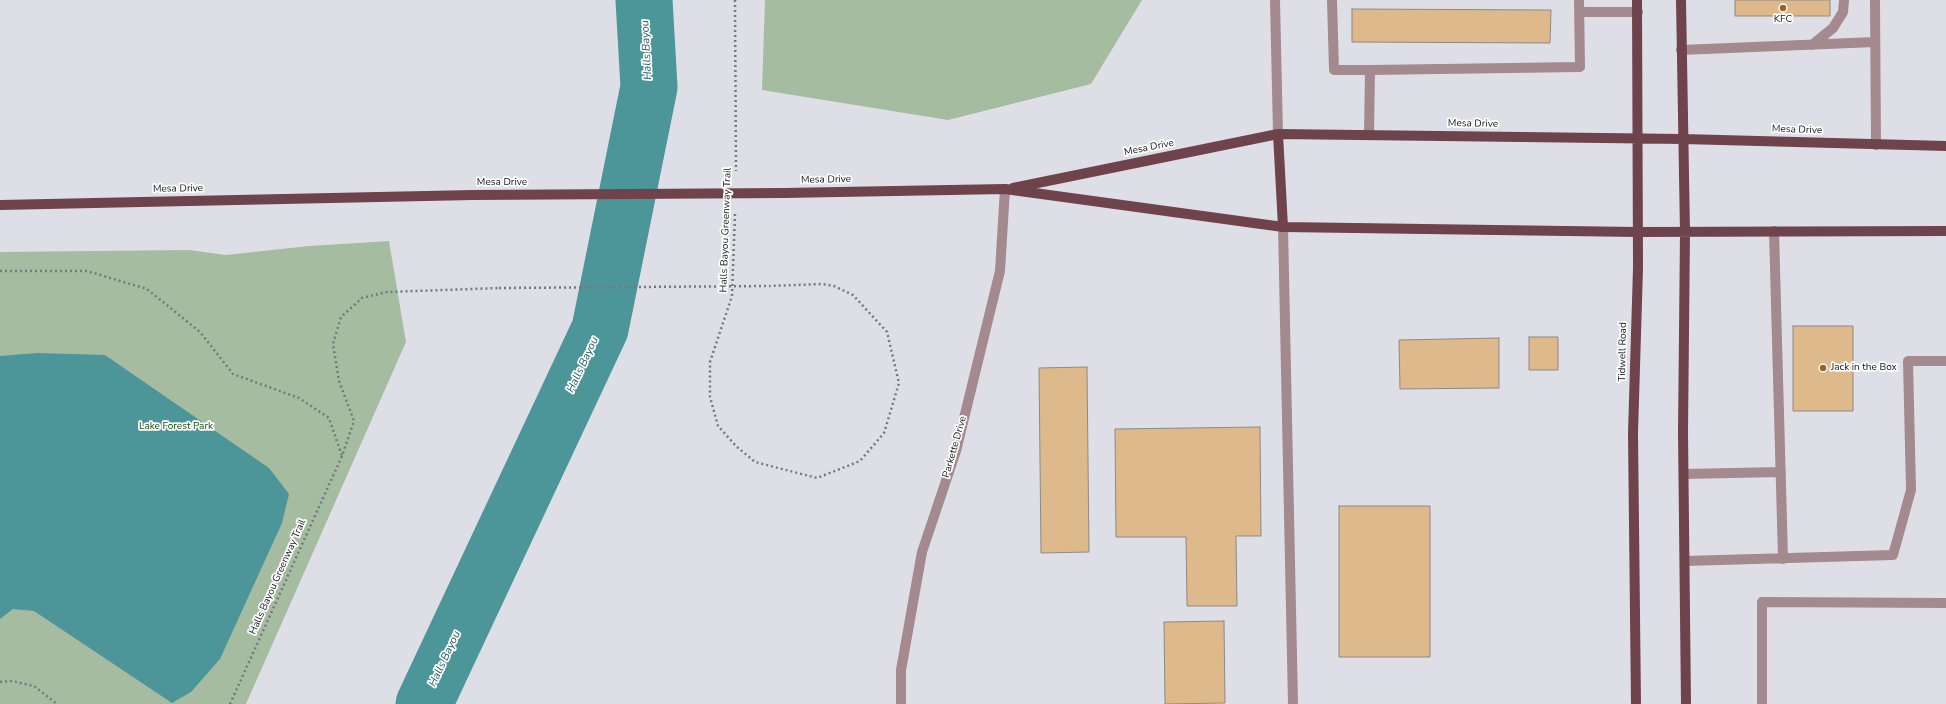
<!DOCTYPE html>
<html>
<head>
<meta charset="utf-8">
<style>
	body { margin:0 }
	canvas { display:block; background:#dedfe6 }
</style>
</head>
<body>
<canvas width="1946" height="704"></canvas>
<script>
const ctx = document.querySelector('canvas').getContext('2d');
ctx.lineJoin = 'round';
function fillPath(path, color) { ctx.fillStyle = color; ctx.fill(path, 'evenodd'); }
const shape = rows => new Path2D(rows.map(r => 'M' + r).join(''));
function trace(path, color, width, dash) { ctx.strokeStyle = color; ctx.lineWidth = width; ctx.lineCap = dash ? 'butt' : 'round'; ctx.setLineDash(dash || []); ctx.stroke(path); }
function label(font, color, halo, rows, align = 'center') {
  ctx.font = font + ' "Nunito Sans",sans-serif'; ctx.lineWidth = 3.5; ctx.setLineDash([]); ctx.textBaseline = 'middle'; ctx.strokeStyle = halo; ctx.fillStyle = color; for (const [text, x, y, turn = 0] of rows) {
    ctx.save(); ctx.translate(x, y); ctx.rotate((+turn || 0) * Math.PI / 180); ctx.textAlign = isNaN(turn) ? turn : align; if (halo) ctx.strokeText(text, 0, 0); ctx.fillText(text, 0, 0); ctx.restore();
  }
}
fillPath(shape([
	[765,0,1142,0,1091,84,948,120,762,90],
	[389,241,406,342,246,704,0,704,0,252,189,250,226,255,309,246]
]), '#a6bca1');
fillPath(shape([
	[37,353,105,355,269,468,289,494,282,523,220,659,191,692,172,703,34,611,13,609,0,619,0,356]
]), '#4c9598');
trace(shape([
	[424,704,600,329,649,87,644,0]
]), '#4c9598', 57);
const building = shape([
	[1735,0,1830,0,1830,16,1735,16,1735,0],
	[1352,9,1551,10,1550,43,1352,42,1352,9],
	[1793,326,1853,326,1853,411,1793,411,1793,326],
	[1529,337,1558,337,1558,370,1529,370,1529,337],
	[1499,338,1499,388,1400,389,1399,340,1499,338],
	[1087,367,1089,552,1041,553,1039,368,1087,367],
	[1260,427,1261,536,1236,536,1237,606,1187,606,1186,537,1116,537,1115,429,1260,427],
	[1339,506,1430,506,1430,657,1339,657,1339,506],
	[1224,621,1225,703,1165,704,1164,622,1224,621]
]);
fillPath(building, '#ddb98b');
trace(building, '#8d8985', 1);
trace(shape([
	[735,0,736,171],
	[735,214,732,296,710,362,710,397,718,426,736,446,755,462,817,478,860,461,884,433,899,383,887,332,853,295,834,286,822,284,770,286],
	[0,271,87,271,147,289,200,332,233,374,299,398,329,418,342,456],
	[0,682,12,681,34,686,57,704],
	[230,704,342,456,354,421,339,381,333,344,341,317,362,298,387,292,499,288]
]), '#77787c', 2.5, [2, 3]);
trace(shape([
	[1275,0,1278,134],
	[1332,0,1334,70,1370,70],
	[1875,0,1876,145],
	[1580,12,1638,12],
	[1812,45,1833,28,1843,12,1844,0],
	[1681,50,1875,42],
	[1369,135,1370,70,1580,67,1579,0],
	[1283,227,1293,704],
	[1774,231,1783,559],
	[1684,474,1781,472],
	[1685,561,1893,555,1911,490,1908,361,1946,361],
	[901,704,901,670,922,552,956,451,1000,271,1005,189],
	[1762,704,1762,602,1946,603]
]), '#a4898e', 10);
trace(shape([
	[1681,0,1685,232,1683,432,1686,704],
	[1278,134,1283,227],
	[1013,188,1278,134,1683,139,1946,146],
	[784,193,1005,189,1283,227,1637,232,1946,231],
	[0,205,473,195],
	[1636,704,1633,433,1638,268,1637,0]
]), '#6f434b', 10);
trace(shape([
	[499,288,770,286]
]), '#77787c', 2.5, [2, 3]);
trace(shape([
	[473,195,784,193]
]), '#6f434b', 10);
for (const [x, y, r, color] of [
	[1783,8,4,"#9f6127"],
	[1823,368,4,"#9f6127"]
]) { const dot = new Path2D(); dot.arc(x, y, r, 0, 2 * Math.PI); ctx.fillStyle = color; ctx.fill(dot); trace(dot, '#fff', 1.5); }
label('10px', '#141517', '#fff', [
	["KFC",1783,20],
	["Jack in the Box",1831,368,"left"]
]);
label('10px', '#141517', '#fff', [
	["Mesa Drive",1473,124,1],
	["Mesa Drive",1797,130,2],
	["Mesa Drive",1149,148,-11],
	["Mesa Drive",826,180,-1],
	["Mesa Drive",502,183],
	["Mesa Drive",178,189,-1],
	["Halls Bayou Greenway Trail",726,230,-88],
	["Tidwell Road",1623,352,-89],
	["Parkette Drive",955,447,-74],
	["Halls Bayou Greenway Trail",278,577,-66]
]);
label('10px', '#1a490b', '#fff', [
	["Lake Forest Park",176,427]
]);
label('italic 11px', '#1e5c5e', '#fff', [
	["Halls Bayou",647,50,-93],
	["Halls Bayou",583,365,-65],
	["Halls Bayou",445,659,-65]
]);
</script>
</body>
</html>
